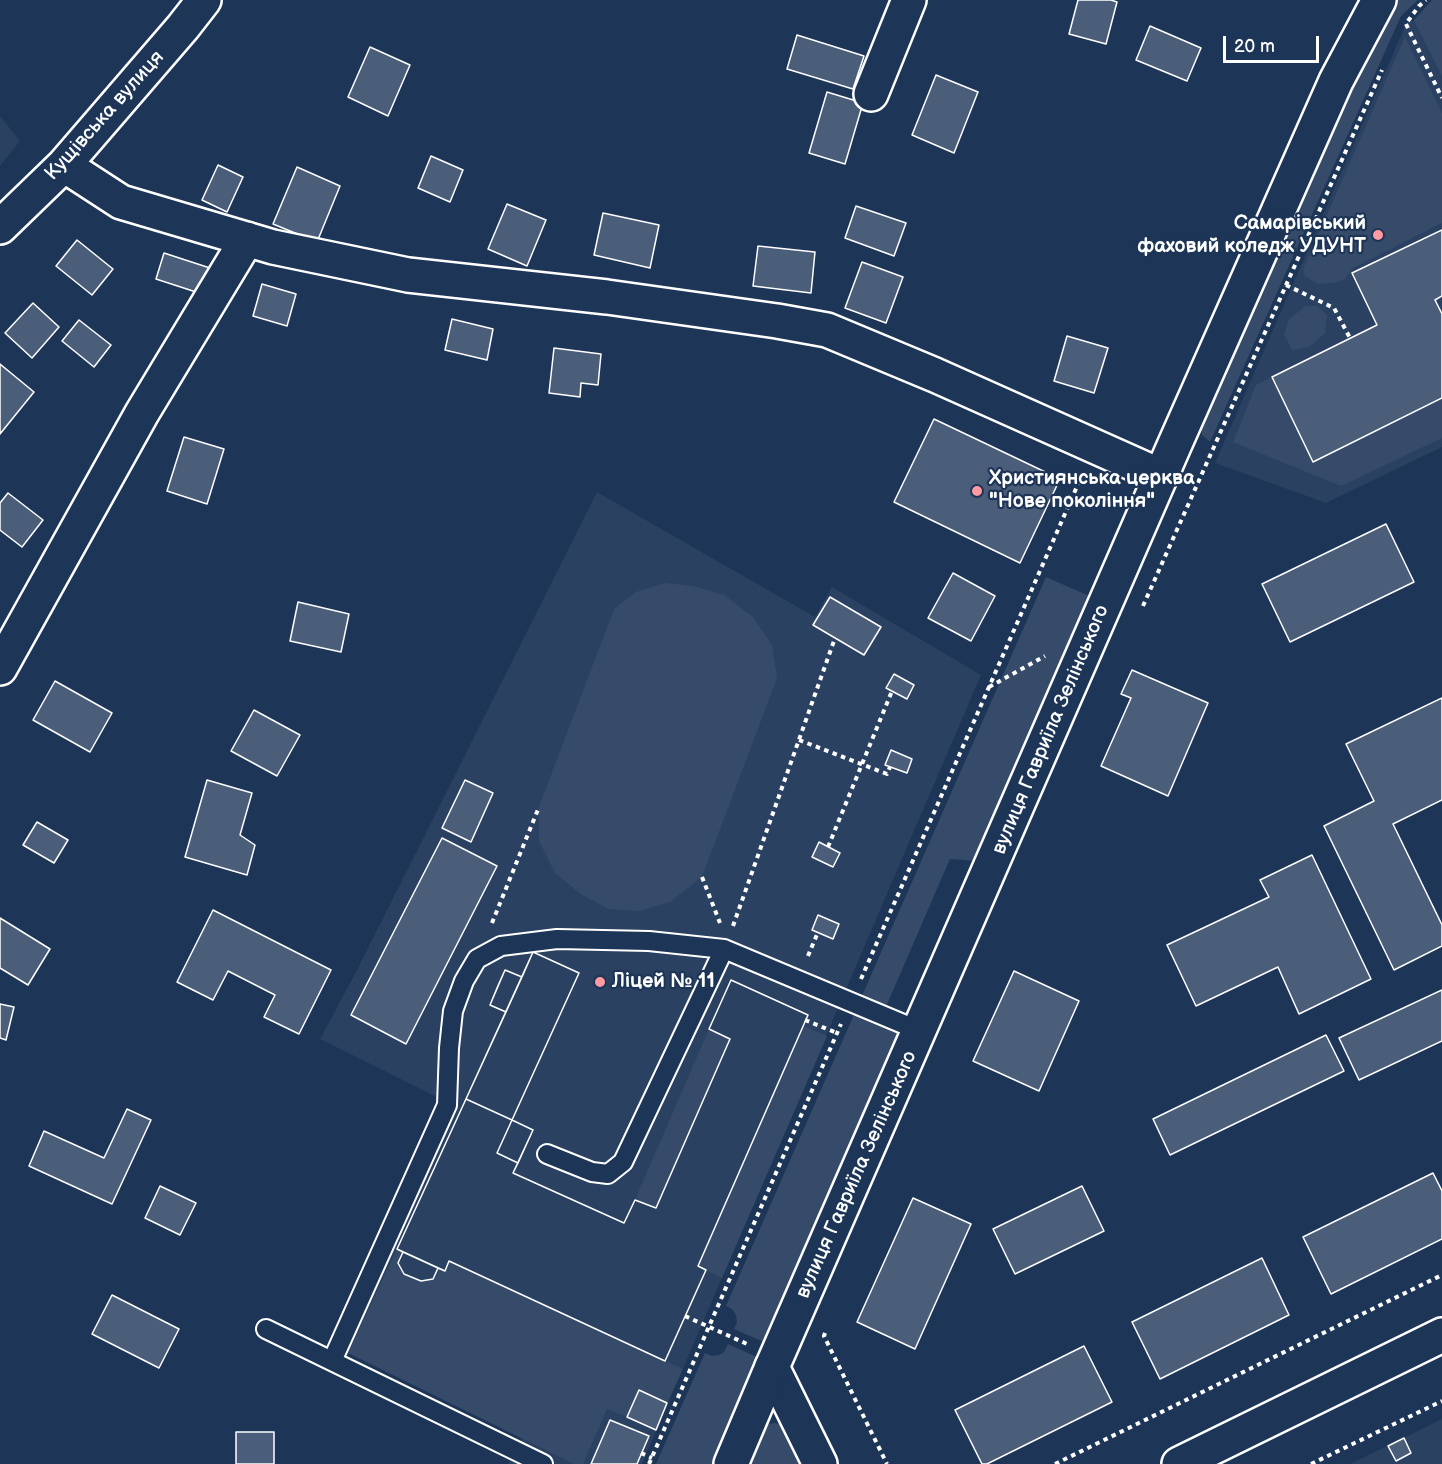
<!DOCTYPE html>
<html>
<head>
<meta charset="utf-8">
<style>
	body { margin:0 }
	#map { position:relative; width:1442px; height:1464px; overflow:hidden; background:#1d3557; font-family:"Balsamiq Sans",sans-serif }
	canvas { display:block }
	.scale { position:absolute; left:1223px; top:36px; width:96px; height:27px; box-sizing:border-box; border:3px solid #fff; border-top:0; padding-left:8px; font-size:18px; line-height:21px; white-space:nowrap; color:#fff; -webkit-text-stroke:4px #1d3557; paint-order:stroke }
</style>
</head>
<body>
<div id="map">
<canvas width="1442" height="1464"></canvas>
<div class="scale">20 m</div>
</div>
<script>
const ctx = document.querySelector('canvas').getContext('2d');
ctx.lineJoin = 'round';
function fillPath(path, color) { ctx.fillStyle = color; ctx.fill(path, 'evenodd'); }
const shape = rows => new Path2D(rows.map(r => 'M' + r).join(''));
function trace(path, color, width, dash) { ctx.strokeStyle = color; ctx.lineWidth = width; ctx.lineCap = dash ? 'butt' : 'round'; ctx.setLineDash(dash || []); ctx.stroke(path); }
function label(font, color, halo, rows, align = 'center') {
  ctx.font = font + ' "Balsamiq Sans",sans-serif'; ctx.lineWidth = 4.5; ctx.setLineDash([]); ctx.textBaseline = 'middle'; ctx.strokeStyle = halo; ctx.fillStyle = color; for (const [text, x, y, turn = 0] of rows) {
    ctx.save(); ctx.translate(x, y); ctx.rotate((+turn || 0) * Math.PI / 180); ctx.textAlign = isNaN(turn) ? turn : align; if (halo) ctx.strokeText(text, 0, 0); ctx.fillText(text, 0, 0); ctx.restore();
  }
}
fillPath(shape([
	[1442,6,1442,447,1326,503,1215,463,1406,24],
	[0,116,20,141,0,166],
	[597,492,815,617,832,587,981,675,642,1464,508,1464,522,1438,328,1343,441,1099,320,1039,356,972],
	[1442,1419,1442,1464,1350,1464,1375,1452]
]), '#2a4161');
fillPath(shape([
	[1392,0,1418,0,1401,16,1210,442,1202,435,1202,426,1389,5],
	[1432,0,1442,0,1442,76,1414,20],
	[1405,37,1442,113,1442,223,1353,268,1344,280,1333,283,1318,284,1305,276,1303,269],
	[1306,306,1317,306,1327,315,1325,333,1309,347,1292,350,1284,334,1289,319],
	[1272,377,1313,462,1442,398,1442,438,1341,486,1233,442,1256,385],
	[1046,577,1094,598,978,861,950,859,885,1009,861,998],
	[665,583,693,586,724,595,753,617,772,645,777,678,702,877,670,902,639,911,609,909,582,895,555,873,539,841,539,807,614,609,636,592],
	[856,1010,903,1031,766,1343,734,1329,737,1322,736,1315,732,1309,726,1306],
	[803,1026,827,1036,722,1278,698,1266],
	[709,1029,730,1039,656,1208,635,1200],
	[397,1249,403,1252,398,1263,404,1273,421,1281,433,1279,438,1268,445,1270,449,1261,683,1369,667,1403,639,1391,627,1417,607,1409,583,1464,574,1464,348,1353],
	[728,1344,759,1358,713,1464,656,1464,705,1353,712,1356,719,1355,724,1352],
	[773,1423,784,1424,809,1464,742,1464,760,1427]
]), '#364b69');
const building = shape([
	[1078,0,1111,0,1117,2,1106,44,1069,34,1078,0],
	[1150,26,1201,48,1187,81,1136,60,1150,26],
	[797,35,864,56,853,89,787,69,797,35],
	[370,47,410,65,388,116,348,97,370,47],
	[936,75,978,92,954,153,912,135,936,75],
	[827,92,863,103,845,164,809,153,827,92],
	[431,156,463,170,450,202,418,188,431,156],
	[218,165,243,177,227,212,202,200,218,165],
	[297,167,340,186,317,242,273,224,297,167],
	[507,204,546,220,527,266,488,249,507,204],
	[856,206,906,223,894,256,845,238,856,206],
	[603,213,659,225,650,268,594,255,603,213],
	[1442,230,1442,296,1435,300,1442,314,1442,398,1313,462,1272,377,1377,325,1352,273,1442,230],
	[77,240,113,269,92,295,56,266,77,240],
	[758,246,815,252,811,293,753,286,758,246],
	[164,253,213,269,196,292,156,279,164,253],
	[862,262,903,277,886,323,845,308,862,262],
	[262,284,296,294,287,326,253,316,262,284],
	[33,303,59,327,32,358,5,333,33,303],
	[452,319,493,329,487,360,445,350,452,319],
	[79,320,111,345,94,367,62,341,79,320],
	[1067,336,1108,348,1094,393,1054,381,1067,336],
	[554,348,601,354,598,385,581,383,580,397,549,393,554,348],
	[0,364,34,392,0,434,0,364],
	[934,419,1060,479,1020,563,894,502,934,419],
	[184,437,224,449,207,504,167,491,184,437],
	[8,493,43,520,22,547,0,530,0,503,8,493],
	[1386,524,1414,582,1290,642,1262,584,1386,524],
	[953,573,995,596,971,641,928,618,953,573],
	[830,597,881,627,864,655,813,625,830,597],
	[298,602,349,614,341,652,290,641,298,602],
	[1132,670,1208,703,1168,796,1101,766,1131,698,1121,694,1132,670],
	[894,674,914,685,907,699,886,688,894,674],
	[55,681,112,713,90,752,33,720,55,681],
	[1442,698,1442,800,1393,824,1442,925,1442,946,1394,970,1324,826,1374,801,1346,744,1442,698],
	[254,710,300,735,277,776,231,751,254,710],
	[891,750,912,759,907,773,885,765,891,750],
	[207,780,252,793,240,835,255,845,247,875,185,857,207,780],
	[465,780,493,793,471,842,442,828,465,780],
	[37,822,68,840,54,863,23,845,37,822],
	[442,838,497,866,406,1044,351,1015,442,838],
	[819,842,840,853,833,867,812,857,819,842],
	[1312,855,1371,979,1299,1014,1278,967,1196,1006,1167,945,1269,897,1260,880,1312,855],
	[213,910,331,970,299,1034,264,1017,275,995,228,971,213,1000,177,982,213,910],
	[818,915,839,924,833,939,812,930,818,915],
	[0,918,50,949,28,985,0,968,0,918],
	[533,952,579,973,512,1120,533,1130,513,1173,624,1223,635,1200,656,1208,730,1039,709,1029,731,980,808,1015,698,1266,706,1270,665,1361,449,1261,445,1271,438,1268,433,1279,421,1281,404,1274,398,1263,403,1252,397,1249,506,1012,490,1005,497,988,505,970,522,977,533,952],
	[533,952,579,973,512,1120,466,1099,533,952],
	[505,970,522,977,506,1012,490,1005,505,970],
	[1014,971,1079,1001,1039,1091,973,1061,1014,971],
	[731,980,808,1015,698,1266,706,1270,665,1361,449,1261,445,1271,397,1249,466,1099,512,1120,497,1153,518,1163,513,1173,624,1223,635,1200,656,1208,730,1039,709,1029,731,980],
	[1442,990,1442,1041,1359,1080,1339,1038,1442,990],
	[0,1004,14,1007,6,1040,0,1038,0,1004],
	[1326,1035,1344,1071,1170,1155,1153,1119,1326,1035],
	[127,1109,151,1120,112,1204,29,1166,44,1131,104,1158,127,1109],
	[512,1120,533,1130,518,1163,497,1153,512,1120],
	[1433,1173,1442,1191,1442,1239,1331,1294,1303,1237,1433,1173],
	[160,1186,196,1203,180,1235,145,1218,160,1186],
	[1082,1186,1104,1231,1015,1274,993,1229,1082,1186],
	[913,1198,971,1224,915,1349,857,1322,913,1198],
	[403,1252,438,1268,433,1279,421,1281,404,1274,398,1263,403,1252],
	[1262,1258,1289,1315,1160,1379,1132,1322,1262,1258],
	[112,1295,179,1329,159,1368,92,1334,112,1295],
	[1084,1346,1112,1402,987,1464,982,1464,955,1410,1084,1346],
	[639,1390,667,1403,656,1430,627,1417,639,1390],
	[610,1420,649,1436,637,1464,591,1464,610,1420],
	[236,1432,274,1432,274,1464,236,1464,236,1432],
	[1404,1438,1411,1453,1396,1461,1388,1446,1404,1438]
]);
fillPath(building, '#4a5d79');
trace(building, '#fff', 1.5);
const lane = shape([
	[547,1154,592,1172,608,1174,623,1162,724,949],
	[266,1329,543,1464],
	[332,1361,447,1105,449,1048,453,1011,464,981,477,959,501,946,557,939,649,941,724,949,920,1031]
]);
const street = shape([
	[871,94,909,0],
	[64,165,121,202,273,247,408,275,607,297,777,321,827,330,935,375,1161,476],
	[0,227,64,165,183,27,204,0],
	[0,668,142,413,247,239],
	[772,1367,820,1464]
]);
const secondary = shape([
	[731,1464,772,1367,1174,446,1336,81,1379,0],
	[1179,1464,1442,1335]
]);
trace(lane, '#fff', 22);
trace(street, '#fff', 38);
trace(secondary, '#fff', 38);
trace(shape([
	[1408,21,1419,6,1426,0],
	[1406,24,1442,98],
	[1286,285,1334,308,1350,338],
	[1143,606,1382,70],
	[989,687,1045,656],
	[799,740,887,774,890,767],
	[828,847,892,691],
	[702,877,720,923],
	[492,923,539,807],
	[733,926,835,638],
	[808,956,818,932],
	[861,979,1082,475],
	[805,1020,837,1033],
	[685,1316,747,1344],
	[825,1333,824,1336,887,1464],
	[641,1453,652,1458],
	[649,1464,841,1024],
	[1055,1464,1442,1275],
	[1311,1464,1442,1401]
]), '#fff', 4, [4.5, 4.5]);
trace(lane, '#1d3557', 18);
trace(street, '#1d3557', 33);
trace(secondary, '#1d3557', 33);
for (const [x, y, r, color] of [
	[1378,235,6,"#ff9aa2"],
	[977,491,6,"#ff9aa2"],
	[600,982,6,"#ff9aa2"]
]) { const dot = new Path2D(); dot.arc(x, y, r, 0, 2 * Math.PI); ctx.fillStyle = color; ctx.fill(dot); trace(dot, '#1d3557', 2); }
label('20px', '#fff', '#1d3557', [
	["Кущівська вулиця",105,116,-48],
	["вулиця Гавриїла Зелінського",1051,730,-67],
	["вулиця Гавриїла Зелінського",857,1175,-66]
]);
label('bold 20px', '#fff', '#1d3557', [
	["Самарівський",1366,224,"right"],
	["фаховий коледж УДУНТ",1366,247,"right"],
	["Християнська церква",989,479],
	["\"Нове покоління\"",989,502],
	["Ліцей № 11",612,982]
], 'left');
</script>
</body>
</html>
